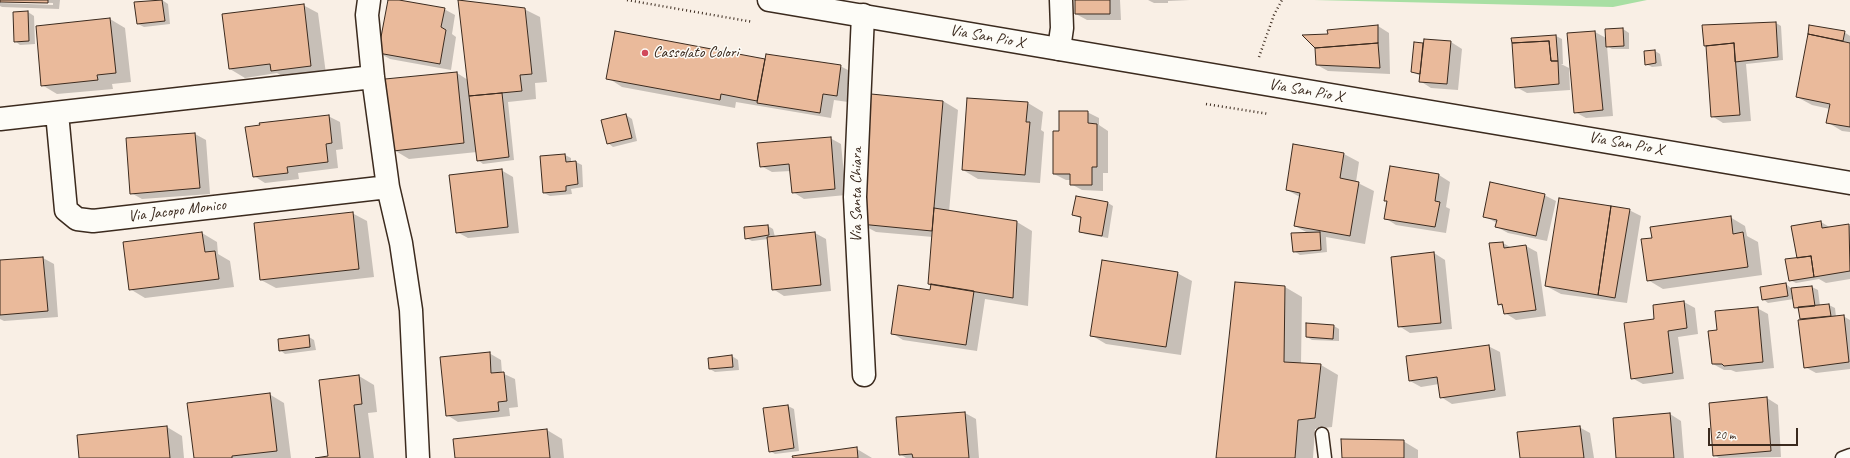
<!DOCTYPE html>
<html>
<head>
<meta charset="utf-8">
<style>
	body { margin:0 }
	#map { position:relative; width:1850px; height:458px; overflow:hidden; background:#f9efe5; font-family:Caveat,sans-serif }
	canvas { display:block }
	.scale { position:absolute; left:1708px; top:428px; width:90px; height:18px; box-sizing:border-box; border:2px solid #3b2a1e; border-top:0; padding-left:5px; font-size:12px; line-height:14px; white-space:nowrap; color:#3b2a1e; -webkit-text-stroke:3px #fdfcf7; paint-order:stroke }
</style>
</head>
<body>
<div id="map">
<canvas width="1850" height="458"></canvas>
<div class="scale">20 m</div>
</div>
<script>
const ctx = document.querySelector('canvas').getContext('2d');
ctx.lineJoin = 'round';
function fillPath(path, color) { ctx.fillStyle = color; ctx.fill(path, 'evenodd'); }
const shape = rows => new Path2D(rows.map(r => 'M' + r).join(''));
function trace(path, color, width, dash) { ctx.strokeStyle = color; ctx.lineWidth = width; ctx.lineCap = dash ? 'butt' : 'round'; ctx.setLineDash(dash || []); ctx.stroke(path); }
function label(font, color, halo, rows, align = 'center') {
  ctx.font = font + ' Caveat,sans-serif'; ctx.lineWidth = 3; ctx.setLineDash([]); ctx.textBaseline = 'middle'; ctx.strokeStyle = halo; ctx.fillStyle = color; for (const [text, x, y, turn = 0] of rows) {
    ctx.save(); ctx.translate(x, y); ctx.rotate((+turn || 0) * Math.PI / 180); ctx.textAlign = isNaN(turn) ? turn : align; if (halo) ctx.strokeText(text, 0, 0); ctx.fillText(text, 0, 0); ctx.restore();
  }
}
fillPath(shape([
	[1314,0,1647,0,1613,7]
]), '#a8dfa3');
fillPath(shape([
	[0,0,60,0,59,9,2,7,0,6],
	[1,1,53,3,53,5,1,3],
	[162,0,168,4,170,24,144,27,138,24],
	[389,0,444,9,455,15,452,34,456,37,451,70,390,59,379,53],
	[1076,0,1120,0,1121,20,1087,20,1076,14],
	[1148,0,1190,0,1168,1,1168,3,1154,3],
	[303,5,318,13,326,74,287,79,277,73,245,78,230,69],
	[524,9,540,17,547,82,535,83,536,99,508,102,514,160,483,164,478,160,477,152,409,159,394,150,457,73,468,80],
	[28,12,34,16,35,44,20,45,15,41,14,13],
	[110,19,125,28,131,82,112,84,113,89,57,94,42,85,37,27],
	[1776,23,1781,26,1783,60,1746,64,1751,121,1723,123,1712,116,1707,47,1705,45],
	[1378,26,1389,33,1390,74,1328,71,1317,65,1329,35],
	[1810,26,1844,32,1850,36,1850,132,1842,131,1827,122,1830,109,1812,105,1797,97],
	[1623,29,1629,33,1629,49,1612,49,1607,46,1613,116,1586,118,1575,112,1568,34,1595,32,1606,38,1606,30],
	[1556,36,1562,39,1563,64,1561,64,1569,68,1570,90,1527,93,1516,87],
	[1451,42,1462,49,1458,90,1431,88,1420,81,1421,76,1412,72,1423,44],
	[1655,51,1660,54,1662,66,1652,67,1646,64],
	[765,60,840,66,852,72,848,102,834,100,831,118,736,102,735,108,622,87,608,78],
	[943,101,958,110,949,212,1017,222,1032,231,1028,306,985,299,977,351,903,340,892,333,930,291,932,285,929,284,933,237,876,232,861,224],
	[1028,103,1043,112,1041,130,1044,132,1040,183,978,179,963,170],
	[1087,112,1099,118,1099,125,1108,131,1108,173,1103,173,1103,191,1082,190,1071,184,1071,180,1066,180,1054,174,1060,132],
	[626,115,632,119,637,141,613,147,608,143],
	[328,116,340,122,343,149,336,150,338,168,298,173,299,179,265,183,254,176],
	[195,134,206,140,210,194,142,199,131,193],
	[830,138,841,144,846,195,804,199,793,192,791,171,772,172,761,166],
	[1294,145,1344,154,1359,162,1356,182,1374,191,1365,244,1326,237,1327,252,1300,255,1294,251,1308,233,1295,226,1300,197,1287,190],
	[565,155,571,158,571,163,576,162,582,165,583,187,571,189,572,194,550,196,544,193],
	[501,170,513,177,519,233,468,238,457,232],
	[1439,175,1450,182,1446,207,1450,209,1446,233,1396,225,1385,218,1388,201,1385,200],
	[1544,195,1556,201,1547,241,1508,233,1497,227,1497,223,1484,216],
	[1108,203,1113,206,1108,238,1085,234,1080,231,1082,219,1074,215],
	[1629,210,1641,216,1627,303,1561,294,1546,286],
	[352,213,367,221,374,277,276,288,261,280],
	[1730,217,1745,226,1747,236,1758,242,1762,275,1663,289,1648,280,1653,238],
	[1821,222,1831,228,1850,226,1850,279,1826,283,1819,279,1796,283,1790,280,1800,258],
	[768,226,773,229,775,237,815,233,826,239,831,291,784,296,773,289,768,239,752,241,746,238],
	[202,233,217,242,218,254,230,261,234,287,145,298,130,289],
	[1503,243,1512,248,1526,246,1537,252,1546,316,1516,320,1505,313,1504,307,1499,304],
	[1434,253,1445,260,1452,329,1410,333,1399,326],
	[43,258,54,264,58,317,4,321,0,319,0,261],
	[1177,273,1192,281,1181,355,1106,344,1091,335],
	[1236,283,1285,287,1302,297,1301,364,1321,365,1338,375,1332,427,1315,429,1313,458,1217,458],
	[1786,284,1792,289,1812,287,1818,290,1820,306,1829,305,1835,308,1836,317,1843,316,1850,320,1850,369,1816,373,1805,367,1803,320,1801,319,1800,310,1795,307,1794,299,1768,303,1763,299],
	[1684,302,1695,308,1698,334,1678,337,1684,379,1643,384,1632,378,1656,320],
	[1757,308,1768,314,1774,368,1736,372,1731,370,1724,370,1713,364,1718,331],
	[1334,326,1339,329,1339,341,1312,340,1307,337],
	[309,337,314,340,316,350,285,354,280,350],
	[1488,346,1500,352,1506,396,1452,404,1441,397,1439,384,1421,387,1410,381],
	[489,353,501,360,502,373,515,379,518,407,509,408,510,416,458,422,447,415],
	[732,356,738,360,739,370,715,372,710,369],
	[359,376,374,385,377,412,368,413,374,458,322,458,329,457],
	[269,394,284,403,291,458,195,458],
	[1767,398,1778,405,1781,457,1719,458,1714,455],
	[788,406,794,409,799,451,775,454,770,451],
	[965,413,976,419,979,458,906,458,900,454],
	[1670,414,1681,421,1684,458,1617,458],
	[167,427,182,436,184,458,80,458],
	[1579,427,1590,433,1594,458,1521,458],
	[547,430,562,439,564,458,456,458],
	[1403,441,1418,450,1418,458,1343,458],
	[857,449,872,458,794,458]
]), '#0003');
const building = shape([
	[0,0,48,0,48,3,0,2,0,0],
	[162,0,165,21,137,24,134,2,162,0],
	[388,0,399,0,445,8,441,27,446,30,440,64,378,53,388,0],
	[458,0,525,8,532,74,520,75,522,91,469,96,458,0],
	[1075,0,1110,0,1110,14,1075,14,1075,0],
	[304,4,311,66,271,71,270,64,229,69,222,14,304,4],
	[28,11,29,41,14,42,13,12,28,11],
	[110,18,116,73,97,75,98,80,41,86,36,26,110,18],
	[1776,22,1778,57,1735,62,1734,43,1704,46,1702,25,1776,22],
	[1378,25,1378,43,1315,48,1302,35,1328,34,1327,30,1378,25],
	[1809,25,1845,31,1843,41,1808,34,1809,25],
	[1623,28,1624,46,1606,47,1605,29,1623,28],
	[615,31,765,59,757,101,721,94,720,100,606,79,615,31],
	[1595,31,1603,110,1574,113,1567,33,1595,31],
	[1808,34,1850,43,1850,127,1826,123,1830,104,1796,97,1808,34],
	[1556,35,1558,61,1551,61,1549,41,1512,43,1511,38,1556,35],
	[1424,39,1451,41,1447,84,1419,82,1424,39],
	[1549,41,1551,61,1558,61,1559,84,1515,88,1512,43,1549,41],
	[1414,42,1423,43,1420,74,1411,72,1414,42],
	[1378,43,1380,68,1316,65,1315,48,1378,43],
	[1734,43,1740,115,1711,117,1706,46,1734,43],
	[1655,50,1656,63,1645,65,1644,51,1655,50],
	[766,54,841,65,837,96,823,94,820,113,757,103,766,54],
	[457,72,464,143,393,151,385,79,457,72],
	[502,93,509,157,477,161,469,96,502,93],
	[871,94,943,101,932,231,860,224,871,94],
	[967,98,1028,102,1026,122,1030,122,1025,175,962,170,967,98],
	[1059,111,1088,111,1088,123,1097,124,1097,167,1092,167,1092,185,1070,185,1070,174,1053,174,1053,131,1059,131,1059,111],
	[626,114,632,138,607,144,601,120,626,114],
	[329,115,332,143,326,144,328,162,287,167,288,173,253,177,245,127,260,125,259,123,329,115],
	[195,133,200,188,130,194,126,138,195,133],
	[831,137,835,189,792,193,789,164,760,167,757,143,831,137],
	[1293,144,1344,153,1340,178,1359,182,1350,236,1294,226,1300,193,1286,190,1293,144],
	[565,154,566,162,576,161,578,184,566,186,566,191,543,193,540,156,565,154],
	[1390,166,1439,174,1435,201,1440,202,1435,227,1384,219,1387,201,1384,201,1390,166],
	[502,169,508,227,456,233,449,175,502,169],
	[1490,182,1545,194,1536,236,1495,227,1497,220,1483,217,1490,182],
	[1076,196,1108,202,1102,236,1079,232,1081,217,1072,215,1076,196],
	[1559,198,1611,206,1598,295,1545,286,1559,198],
	[1611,206,1630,209,1615,298,1598,295,1611,206],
	[934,208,1017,221,1013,298,928,284,934,208],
	[353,212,359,269,260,280,254,223,353,212],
	[1731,216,1733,234,1743,232,1748,267,1647,281,1641,239,1652,238,1650,227,1731,216],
	[1821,221,1822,228,1849,224,1850,271,1814,277,1811,256,1797,258,1791,226,1821,221],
	[768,225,769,235,745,239,744,227,768,225],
	[202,232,205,252,215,251,219,279,129,290,123,242,202,232],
	[815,232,821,285,772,290,767,237,815,232],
	[1320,232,1321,250,1293,252,1291,233,1320,232],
	[1503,242,1504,248,1526,245,1536,310,1504,314,1502,304,1498,305,1489,243,1503,242],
	[1434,252,1441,323,1398,327,1391,257,1434,252],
	[1811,256,1814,277,1789,281,1785,259,1811,256],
	[43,257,48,311,0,315,0,260,43,257],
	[1102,260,1178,272,1166,347,1090,336,1102,260],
	[1235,282,1285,286,1284,362,1321,364,1315,418,1298,420,1295,458,1216,458,1235,282],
	[1786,283,1788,296,1762,300,1760,287,1786,283],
	[931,284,974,291,966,345,891,334,898,285,930,290,931,284],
	[1812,286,1815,306,1794,308,1791,288,1812,286],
	[1684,301,1687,328,1668,331,1673,373,1631,379,1624,323,1654,319,1653,305,1684,301],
	[1829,304,1831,316,1800,319,1798,307,1829,304],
	[1758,307,1763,362,1724,366,1722,364,1712,364,1708,331,1717,330,1715,311,1758,307],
	[1844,315,1849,362,1804,368,1798,320,1844,315],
	[1306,323,1334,325,1333,339,1306,337,1306,323],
	[309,335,310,347,279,351,278,339,309,335],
	[1489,345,1495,390,1440,398,1437,377,1409,381,1406,356,1489,345],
	[490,352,491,373,504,372,507,401,498,402,499,411,446,416,440,357,490,352],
	[732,355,733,367,709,369,708,358,732,355],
	[359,375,362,404,354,405,360,458,315,458,328,456,319,380,359,375],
	[270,393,277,451,232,456,232,458,194,458,187,403,270,393],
	[1767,397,1771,451,1713,456,1709,403,1767,397],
	[788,405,794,448,769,452,763,408,788,405],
	[965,412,969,458,913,458,912,454,899,455,896,417,965,412],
	[1670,413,1674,458,1616,458,1613,418,1670,413],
	[167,426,170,458,79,458,77,435,167,426],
	[1580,426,1584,458,1520,458,1517,432,1580,426],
	[547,429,550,458,455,458,453,439,547,429],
	[1341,439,1404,440,1404,458,1342,458,1341,439],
	[857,447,858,458,793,458,792,456,857,447]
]);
fillPath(building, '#eaba9b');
trace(building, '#3b2a1e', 1);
const lane = shape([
	[1322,434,1325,458],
	[1842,458,1850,455]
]);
const street = shape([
	[369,0,367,15,373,77,388,187,401,243,411,310,418,458],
	[863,15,855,197,864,375],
	[1059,49,1062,28,1061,0],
	[57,113,66,210,77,219,93,221,388,187],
	[0,119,373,77]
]);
const secondary = shape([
	[769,0,1850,183]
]);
trace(lane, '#3b2a1e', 15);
trace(street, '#3b2a1e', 25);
trace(secondary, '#3b2a1e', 25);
trace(shape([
	[627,0,753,22],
	[1259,57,1274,15,1282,0],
	[1206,104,1269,114]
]), '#3b2a1e', 2.5, [1, 3]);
trace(lane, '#fdfcf7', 12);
trace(street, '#fdfcf7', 22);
trace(secondary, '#fdfcf7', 22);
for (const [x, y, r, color] of [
	[645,53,4,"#d1495b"]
]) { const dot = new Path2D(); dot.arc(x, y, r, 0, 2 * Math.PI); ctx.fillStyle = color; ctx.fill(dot); trace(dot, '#fdfcf7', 1.5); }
label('16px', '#3b2a1e', '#fdfcf7', [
	["Via San Pio X",987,37,10],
	["Via San Pio X",1306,91,10],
	["Via San Pio X",1626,144,10],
	["Via Santa Chiara",857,195,-90],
	["Via Jacopo Monico",177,211,-7]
]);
label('16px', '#3b2a1e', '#fdfcf7', [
	["Cassolato Colori",653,53]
], 'left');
</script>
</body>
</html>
